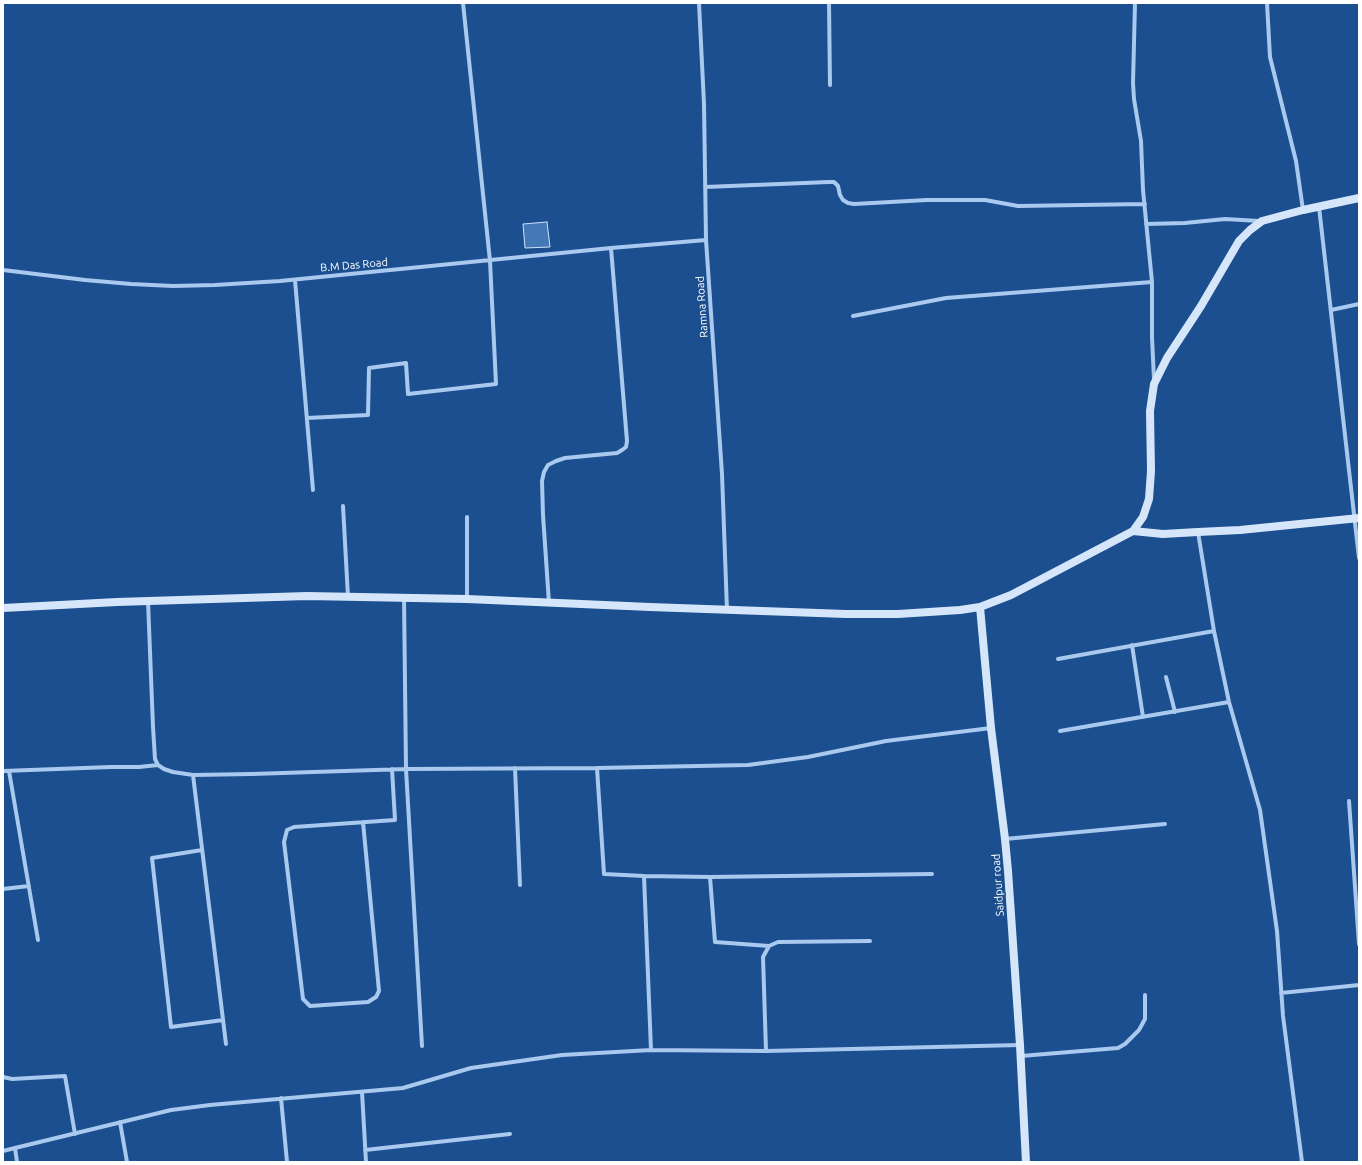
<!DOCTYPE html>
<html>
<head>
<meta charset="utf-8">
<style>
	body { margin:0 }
	#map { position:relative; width:1362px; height:1165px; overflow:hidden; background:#1b4f8f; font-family:Ubuntu,sans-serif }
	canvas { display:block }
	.frame { position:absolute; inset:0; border:4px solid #fff; pointer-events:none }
</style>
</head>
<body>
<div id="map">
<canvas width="1362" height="1165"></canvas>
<div class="frame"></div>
</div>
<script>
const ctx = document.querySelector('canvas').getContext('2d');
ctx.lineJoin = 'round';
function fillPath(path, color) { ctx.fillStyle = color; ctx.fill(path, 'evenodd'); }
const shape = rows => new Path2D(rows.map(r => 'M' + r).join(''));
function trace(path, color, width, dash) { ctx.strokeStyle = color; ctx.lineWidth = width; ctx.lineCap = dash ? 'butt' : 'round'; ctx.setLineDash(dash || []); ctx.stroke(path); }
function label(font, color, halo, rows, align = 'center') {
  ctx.font = font + ' Ubuntu,sans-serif'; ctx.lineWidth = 3; ctx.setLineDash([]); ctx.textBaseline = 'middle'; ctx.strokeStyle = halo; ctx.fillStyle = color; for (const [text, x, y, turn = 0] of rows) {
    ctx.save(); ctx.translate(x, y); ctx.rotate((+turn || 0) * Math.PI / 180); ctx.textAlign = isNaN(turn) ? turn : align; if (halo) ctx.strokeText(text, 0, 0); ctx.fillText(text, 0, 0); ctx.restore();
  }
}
const building = shape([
	[547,222,550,247,525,248,523,224,547,222]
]);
fillPath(building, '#4478b7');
trace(building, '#cfe3fa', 1);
trace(shape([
	[699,3,704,104,706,240,722,474,727,610],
	[829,3,830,85],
	[1135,3,1133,83,1134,99,1141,141,1143,190,1152,282,1152,337,1154,380],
	[1267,3,1270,57,1296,161,1303,210],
	[705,187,829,182,834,182,838,186,840,195,843,200,848,203,854,204,927,200,985,200,1018,206,1145,204],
	[1319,207,1359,558],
	[1146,224,1185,223,1225,219,1259,221],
	[3,270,85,280,131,284,173,286,215,285,280,281,611,248,706,240],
	[295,280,313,490],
	[1331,310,1359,304],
	[853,316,946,298,1152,282],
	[307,418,368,415,369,368,406,363,408,394,496,384,490,261,463,3],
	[343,506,348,597],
	[467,517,467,599],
	[1198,532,1214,631,1229,702,1260,810,1277,931,1283,1016,1302,1162],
	[404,597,406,769,422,1046],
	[148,601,153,727,155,759,158,765,164,769,173,772,193,775,252,774,406,769,597,768,748,765,808,757,886,741,991,728],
	[549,603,543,515,542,481,544,472,548,465,556,461,565,458,617,453,622,450,626,447,627,441,611,248],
	[1132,645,1143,717],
	[1058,659,1214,631],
	[1166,677,1175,712],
	[1060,731,1229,702],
	[515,768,520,885],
	[597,768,604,874,644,876],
	[3,771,111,767,139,767,158,765],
	[9,771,38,940],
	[193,775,226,1044],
	[1349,801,1359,944],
	[363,822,379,991,376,997,368,1002,310,1006,303,999,284,842,287,830,294,827,395,820,392,769],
	[1005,839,1165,824],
	[202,850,152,858,171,1027,223,1020],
	[710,877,715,942,769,946],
	[3,889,29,886],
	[1281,993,1359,985],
	[651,1050,766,1051,1020,1045],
	[766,1051,763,957,769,946,778,942,870,941],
	[1021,1056,1118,1048,1125,1044,1139,1030,1145,1019,1145,995],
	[3,1077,12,1079,65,1076,75,1134],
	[362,1092,366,1162],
	[281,1098,287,1162],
	[120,1122,127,1162],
	[365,1150,510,1134],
	[3,1151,15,1148],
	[17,1162,15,1148,171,1110,210,1105,403,1088,471,1068,562,1055,651,1050,644,876,710,877,932,874]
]), '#a9c9ee', 4);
trace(shape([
	[1133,531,1163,534,1198,532,1240,530,1359,518],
	[980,607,991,728,1005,839,1008,871,1020,1045,1026,1162],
	[3,608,117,602,307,596,467,599,650,607,846,614,898,614,960,610,980,607,1011,595,1133,531,1143,517,1149,499,1151,471,1150,411,1154,384,1167,358,1201,306,1239,241,1250,230,1262,221,1303,210,1359,198]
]), '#d6e6fa', 8);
label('11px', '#fff', '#1b4f8f', [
	["B.M Das Road",354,265,-5],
	["Ramna Road",702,307,-94],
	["Saidpur road",998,885,-94]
]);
</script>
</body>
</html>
